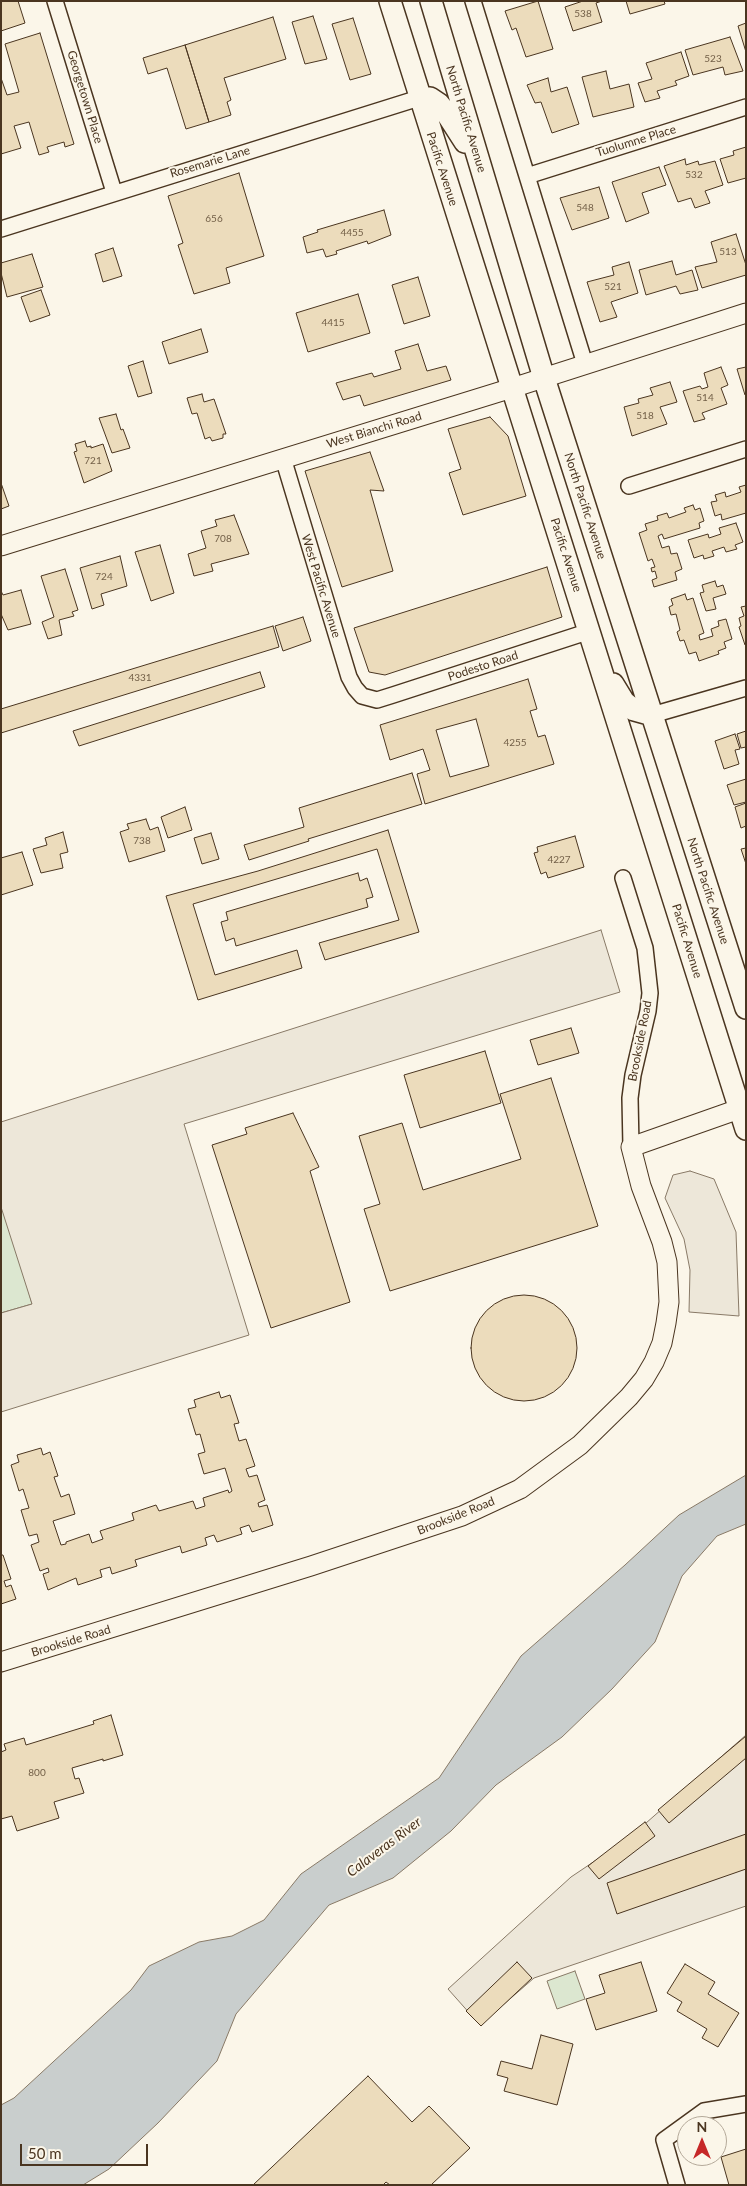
<!DOCTYPE html>
<html>
<head>
<meta charset="utf-8">
<style>
	body { margin:0 }
	#map { position:relative; width:747px; height:2186px; overflow:hidden; background:#fbf6e9; font-family:Lato,sans-serif }
	canvas { display:block }
	.frame { position:absolute; inset:0; border:2px solid #4a3520; pointer-events:none }
	.north { position:absolute; left:677px; top:2116px; width:50px; height:50px; box-sizing:border-box; background:#fbf6e9; border:1px solid #b4a999; border-radius:50%; rotate:0deg; font-size:14px; font-weight:700; line-height:20px; text-align:center; color:#4a3520 }
	.north::after { content:''; display:block; margin:auto; width:18px; height:22px; background:#c62828; clip-path:polygon(50% 0,100% 100%,50% 72%,0 100%) }
	.scale { position:absolute; left:20px; top:2144px; width:128px; height:22px; box-sizing:border-box; border:2px solid #4a3520; border-top:0; padding-left:6px; font-size:15px; line-height:18px; white-space:nowrap; color:#4a3520; -webkit-text-stroke:4px #fbf6e9; paint-order:stroke }
</style>
</head>
<body>
<div id="map">
<canvas width="747" height="2186"></canvas>
<div class="frame"></div>
<div class="north">N</div>
<div class="scale">50 m</div>
</div>
<script>
const ctx = document.querySelector('canvas').getContext('2d');
ctx.lineJoin = 'round';
function fillPath(path, color) { ctx.fillStyle = color; ctx.fill(path, 'evenodd'); }
const shape = rows => new Path2D(rows.map(r => 'M' + r).join(''));
function trace(path, color, width, dash) { ctx.strokeStyle = color; ctx.lineWidth = width; ctx.lineCap = dash ? 'butt' : 'round'; ctx.setLineDash(dash || []); ctx.stroke(path); }
function label(font, color, halo, rows, align = 'center') {
  ctx.font = font + ' Lato,sans-serif'; ctx.lineWidth = 4; ctx.setLineDash([]); ctx.textBaseline = 'middle'; ctx.strokeStyle = halo; ctx.fillStyle = color; for (const [text, x, y, turn = 0] of rows) {
    ctx.save(); ctx.translate(x, y); ctx.rotate((+turn || 0) * Math.PI / 180); ctx.textAlign = isNaN(turn) ? turn : align; if (halo) ctx.strokeText(text, 0, 0); ctx.fillText(text, 0, 0); ctx.restore();
  }
}
const green = shape([
	[1,1190,32,1304,1,1313,1,1190],
	[575,1971,585,1999,557,2009,547,1981,575,1971]
]);
fillPath(green, '#dce7d0');
trace(green, '#887966', 1);
const parking = shape([
	[601,930,620,992,184,1124,249,1335,1,1412,1,1313,32,1304,1,1207,1,1122,601,930],
	[690,1171,714,1179,736,1232,739,1316,689,1312,690,1270,684,1239,665,1198,673,1175,690,1171],
	[746,1735,746,1906,534,1978,480,2025,448,1989,571,1877,629,1838,746,1735]
]);
fillPath(parking, '#ede7d9');
trace(parking, '#887966', 1);
const water = shape([
	[746,1475,746,1524,717,1536,682,1576,655,1642,612,1689,562,1737,496,1785,451,1831,393,1878,329,1905,236,2014,217,2061,158,2123,109,2169,83,2185,1,2185,1,2105,14,2098,131,1990,149,1966,199,1942,232,1936,264,1920,301,1874,439,1778,521,1656,625,1565,679,1515,746,1475]
]);
fillPath(water, '#c9cecd');
trace(water, '#887966', 1);
const building = shape([
	[1,1,18,1,25,23,1,31,1,1],
	[538,1,553,49,526,57,516,28,512,30,505,11,538,1],
	[583,1,602,1,596,3,602,22,573,31,565,7,583,1],
	[626,1,664,1,665,4,630,14,626,1],
	[313,16,327,59,305,64,292,22,313,16],
	[273,17,286,59,224,78,231,100,227,102,231,115,209,122,185,45,273,17],
	[353,18,371,74,350,80,332,24,353,18],
	[746,23,746,52,738,26,746,23],
	[40,33,74,144,65,147,64,142,47,147,49,152,39,155,29,122,14,126,21,148,1,154,1,78,7,95,19,92,5,44,40,33],
	[730,37,743,71,725,75,723,67,693,75,685,50,730,37],
	[185,45,209,122,186,129,167,68,148,74,143,58,185,45],
	[681,52,689,76,675,81,677,85,657,91,660,98,645,102,638,83,652,79,646,63,681,52],
	[606,71,610,89,629,84,634,107,593,117,582,77,606,71],
	[548,78,551,92,567,87,579,124,552,133,541,102,535,103,527,85,548,78],
	[746,147,746,178,728,183,720,159,734,155,733,151,746,147],
	[685,159,686,165,698,161,699,165,715,161,723,185,705,191,710,203,695,208,691,198,678,202,664,166,685,159],
	[659,167,666,185,642,193,649,213,626,222,612,182,659,167],
	[239,173,264,256,226,268,230,283,194,294,178,245,183,243,168,196,239,173],
	[599,187,609,218,572,230,560,198,599,187],
	[384,210,391,235,368,244,367,241,336,251,337,254,326,257,323,249,307,253,303,237,318,232,317,230,384,210],
	[736,234,746,265,746,275,702,288,695,267,717,262,711,242,736,234],
	[113,248,122,276,103,282,95,254,113,248],
	[32,254,43,287,7,297,1,273,1,263,32,254],
	[672,261,676,275,692,270,698,290,680,294,676,286,646,295,639,270,672,261],
	[629,262,638,293,611,302,617,317,600,322,587,282,614,275,612,267,629,262],
	[418,277,430,316,404,324,392,285,418,277],
	[41,290,50,315,30,322,21,297,41,290],
	[358,294,370,333,308,352,296,313,358,294],
	[201,329,208,352,169,364,162,342,201,329],
	[418,344,427,371,446,366,451,380,364,406,360,395,343,400,336,383,372,373,374,377,401,369,395,351,418,344],
	[143,361,152,393,138,397,128,366,143,361],
	[721,367,728,385,721,388,727,404,702,413,705,419,694,422,683,391,700,386,702,389,708,387,704,373,721,367],
	[746,367,746,395,745,395,737,369,746,367],
	[670,382,677,402,660,407,667,424,632,436,624,407,639,403,638,399,653,395,650,388,670,382],
	[202,394,204,402,214,399,226,434,223,434,223,438,212,441,210,437,205,439,197,413,192,414,187,398,202,394],
	[116,414,121,430,123,429,130,448,112,453,99,418,116,414],
	[490,417,508,436,526,496,463,515,449,473,461,469,448,429,490,417],
	[85,441,87,447,91,446,91,448,103,444,112,471,84,483,74,452,77,451,75,444,85,441],
	[370,452,384,491,370,490,393,571,342,587,305,471,370,452],
	[1,483,9,506,1,509,1,483],
	[746,485,746,513,722,520,721,514,715,516,711,502,717,501,715,495,725,492,726,497,741,492,739,487,746,485],
	[693,505,695,510,700,508,704,521,699,523,700,528,664,539,662,534,658,536,662,548,669,546,671,554,677,553,682,569,675,572,677,580,654,587,652,580,657,578,655,571,652,572,651,568,655,567,652,559,648,561,639,533,647,530,645,524,658,520,657,516,667,513,669,518,686,512,684,508,693,505],
	[234,515,249,554,211,564,213,571,194,576,188,554,206,548,201,531,217,526,215,520,234,515],
	[736,523,743,542,735,545,737,549,726,552,724,547,712,551,714,556,704,559,703,555,694,558,688,540,708,534,709,538,721,534,719,528,736,523],
	[160,545,174,593,151,601,135,552,160,545],
	[120,556,127,586,101,594,104,605,92,609,80,568,120,556],
	[547,567,562,617,385,675,369,672,354,628,547,567],
	[65,569,78,610,72,612,74,616,59,620,62,635,48,639,42,622,54,617,41,576,65,569],
	[715,581,717,587,723,585,726,594,713,598,716,609,706,611,700,593,704,592,702,585,715,581],
	[21,590,31,624,8,630,1,614,1,591,3,595,21,590],
	[685,594,687,600,693,598,704,633,699,635,700,640,713,636,711,629,719,626,718,621,726,619,732,639,724,642,726,648,718,651,719,654,699,661,696,652,689,654,684,640,680,641,677,632,680,630,676,614,671,615,669,607,673,605,671,599,685,594],
	[746,606,746,645,745,645,739,627,741,626,739,618,744,616,741,607,746,606],
	[303,617,311,641,283,651,275,626,303,617],
	[273,626,279,647,1,733,1,709,273,626],
	[260,672,265,687,79,746,73,731,260,672],
	[528,679,537,709,530,711,538,737,545,735,554,764,425,804,417,774,430,770,423,749,390,760,380,725,528,679],
	[476,719,489,766,450,777,436,730,476,719],
	[746,731,746,747,741,748,737,734,746,731],
	[735,734,740,749,735,750,739,764,724,769,715,741,735,734],
	[412,773,422,804,308,839,309,841,249,860,244,845,304,827,299,808,412,773],
	[746,779,746,802,734,805,727,785,746,779],
	[746,803,746,826,741,828,735,807,746,803],
	[185,807,192,830,168,838,161,817,185,807],
	[146,819,150,830,158,827,165,851,129,862,120,832,129,829,127,824,146,819],
	[388,830,419,932,325,960,319,943,399,920,377,849,193,904,215,975,297,950,302,968,198,1000,166,896,258,871,388,830],
	[63,832,68,852,60,854,63,868,41,873,33,849,47,845,45,838,63,832],
	[211,833,219,859,202,864,194,838,211,833],
	[575,836,584,867,548,878,546,872,541,874,534,853,538,852,537,847,575,836],
	[746,848,746,864,741,849,746,848],
	[22,852,33,885,1,895,1,858,22,852],
	[358,873,360,881,367,878,373,897,366,899,368,907,236,946,234,938,226,941,221,922,228,920,226,912,358,873],
	[571,1028,579,1053,538,1065,530,1040,571,1028],
	[485,1051,501,1103,420,1128,404,1075,485,1051],
	[551,1078,598,1226,390,1291,364,1209,380,1204,359,1136,402,1123,423,1190,521,1159,500,1094,551,1078],
	[293,1113,319,1167,310,1171,350,1302,271,1328,212,1145,247,1134,245,1128,293,1113],
	'471 1348a53 53 0 1 1 106 0a53 53 0 1 1-106 0Z',
	[219,1392,221,1398,230,1395,239,1423,234,1424,239,1441,246,1439,255,1466,246,1469,249,1477,257,1475,265,1500,258,1503,259,1507,267,1505,273,1525,252,1532,249,1525,240,1528,242,1534,217,1542,214,1535,205,1538,207,1545,182,1553,180,1546,135,1560,137,1566,112,1574,110,1567,100,1570,102,1577,78,1585,76,1578,48,1590,43,1574,49,1572,48,1568,40,1571,31,1545,39,1542,37,1534,29,1536,21,1510,29,1508,23,1489,19,1491,11,1465,19,1462,17,1455,41,1448,43,1455,50,1452,58,1476,54,1477,61,1497,69,1494,75,1514,53,1521,61,1545,66,1544,66,1542,89,1534,92,1543,103,1539,100,1531,134,1520,132,1513,156,1505,159,1511,193,1501,196,1509,205,1506,203,1498,228,1490,229,1493,232,1491,225,1468,204,1474,198,1454,205,1452,200,1434,196,1435,188,1409,196,1407,194,1400,219,1392],
	[1,1555,3,1555,11,1579,4,1581,6,1587,11,1585,16,1599,1,1604,1,1555],
	[111,1715,123,1755,103,1761,103,1759,72,1768,75,1779,79,1778,84,1793,54,1802,59,1818,17,1831,12,1816,1,1819,1,1752,6,1750,4,1744,24,1738,26,1745,94,1724,93,1721,111,1715],
	[746,1736,746,1758,669,1823,658,1810,746,1736],
	[645,1822,655,1836,599,1879,588,1866,645,1822],
	[746,1834,746,1869,617,1914,607,1883,746,1834],
	[517,1962,532,1978,481,2026,466,2011,517,1962],
	[641,1962,657,2011,596,2030,586,1999,605,1993,599,1975,641,1962],
	[685,1964,715,1982,708,1994,739,2013,718,2047,702,2038,707,2029,677,2011,682,2002,667,1993,685,1964],
	[541,2035,573,2044,557,2105,504,2091,508,2078,497,2075,501,2061,532,2069,541,2035],
	[368,2076,412,2122,429,2106,470,2148,431,2185,390,2185,386,2182,383,2185,253,2185,368,2076],
	[746,2149,746,2185,729,2185,721,2157,746,2149]
]);
fillPath(building, '#ecdcbc');
trace(building, '#4a3520', 1);
const minor = shape([
	[55,1,114,192],
	[473,1,585,364],
	[527,176,746,107],
	[1,229,419,98],
	[283,458,349,677,355,688,362,696,377,700,393,695,590,631],
	[629,486,746,449],
	[652,715,746,688],
	[623,878,645,948,650,993,648,1011,633,1075,630,1098,631,1147],
	[677,2185,664,2140,704,2111,746,2104]
]);
const tertiary = shape([
	[1,546,512,388,746,313],
	[1,1662,311,1566,462,1516,520,1489,580,1445,629,1397,644,1379,654,1362,662,1343,666,1323,669,1302,667,1262,662,1242,641,1186,631,1147,739,1109]
]);
const secondary = shape([
	[390,1,746,1129],
	[431,1,544,378,746,1008],
	[419,98,430,98,439,104,447,114,465,142],
	[613,684,624,702,634,710,652,715]
]);
trace(minor, '#4a3520', 18);
trace(tertiary, '#4a3520', 21);
trace(secondary, '#4a3520', 24);
trace(minor, '#fbf6e9', 15);
trace(tertiary, '#fbf6e9', 19);
trace(secondary, '#fbf6e9', 21);
label('10px', '#725f47', null, [
	["538",583,14],
	["523",713,59],
	["532",694,175],
	["548",585,208],
	["656",214,219],
	["4455",352,233],
	["513",728,252],
	["521",613,287],
	["4415",333,323],
	["514",705,398],
	["518",645,416],
	["721",93,461],
	["708",223,539],
	["724",104,577],
	["4331",140,678],
	["4255",515,743],
	["738",142,841],
	["4227",559,860],
	["800",37,1773]
]);
label('12px', '#4a3520', '#fbf6e9', [
	["Georgetown Place",85,97,73],
	["North Pacific Avenue",466,119,73],
	["Tuolumne Place",636,141,-17],
	["Rosemarie Lane",210,162,-17],
	["Pacific Avenue",442,169,72],
	["West Bianchi Road",374,430,-17],
	["North Pacific Avenue",585,506,72],
	["Pacific Avenue",566,555,72],
	["West Pacific Avenue",321,586,73],
	["Podesto Road",483,666,-18],
	["North Pacific Avenue",708,891,72],
	["Pacific Avenue",687,941,73],
	["Brookside Road",640,1041,-79],
	["Brookside Road",456,1516,-22],
	["Brookside Road",71,1641,-17]
]);
label('italic 14px', '#4a3520', '#fbf6e9', [
	["Calaveras River",384,1847,-37]
]);
</script>
</body>
</html>
